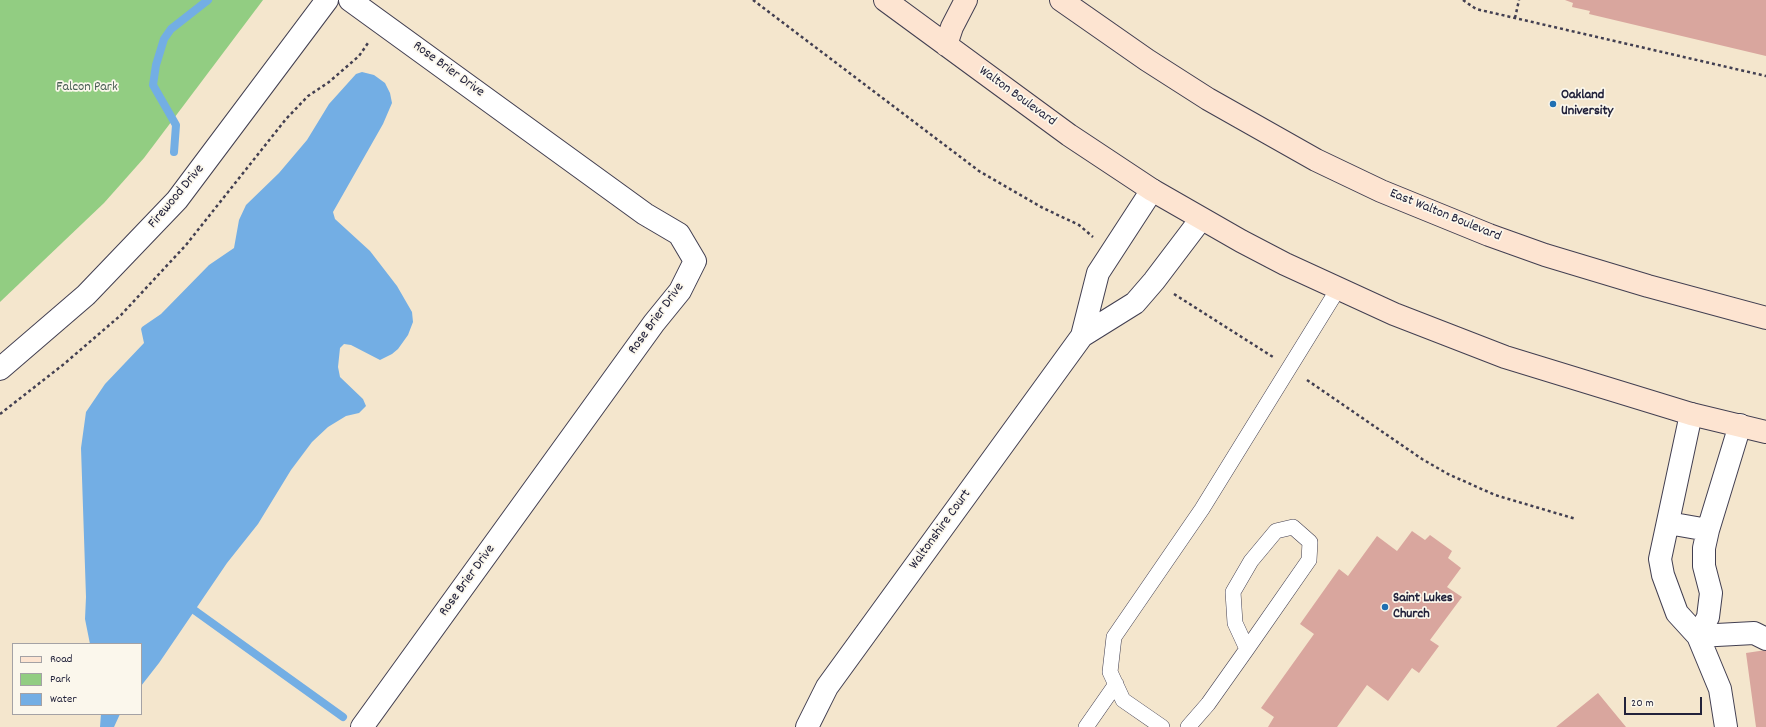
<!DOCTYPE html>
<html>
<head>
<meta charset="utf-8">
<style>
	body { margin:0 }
	#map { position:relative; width:1766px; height:727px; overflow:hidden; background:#f4e6cd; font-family:Dekko,sans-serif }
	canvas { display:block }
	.legend { position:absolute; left:12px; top:643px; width:130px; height:72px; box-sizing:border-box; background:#fbf7ec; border:1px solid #a4a2a5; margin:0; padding:5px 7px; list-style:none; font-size:12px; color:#22223b }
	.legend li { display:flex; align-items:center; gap:8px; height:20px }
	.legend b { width:20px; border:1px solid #a4a2a5 }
	.scale { position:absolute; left:1624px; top:697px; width:78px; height:18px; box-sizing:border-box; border:2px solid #22223b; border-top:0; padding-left:5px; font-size:12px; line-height:14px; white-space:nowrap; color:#22223b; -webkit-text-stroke:3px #fbf7ec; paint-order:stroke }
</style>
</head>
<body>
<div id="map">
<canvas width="1766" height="727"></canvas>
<ul class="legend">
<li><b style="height:5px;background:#fde4d1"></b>Road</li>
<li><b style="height:11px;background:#92cd82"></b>Park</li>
<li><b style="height:11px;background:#73aee4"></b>Water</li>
</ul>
<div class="scale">20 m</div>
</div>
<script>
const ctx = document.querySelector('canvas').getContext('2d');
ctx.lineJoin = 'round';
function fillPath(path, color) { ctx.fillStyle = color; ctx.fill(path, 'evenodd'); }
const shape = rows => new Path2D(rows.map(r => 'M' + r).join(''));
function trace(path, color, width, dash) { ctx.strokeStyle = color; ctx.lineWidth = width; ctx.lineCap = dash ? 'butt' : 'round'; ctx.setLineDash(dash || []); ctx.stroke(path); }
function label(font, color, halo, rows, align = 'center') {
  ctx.font = font + ' Dekko,sans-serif'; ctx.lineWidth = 3.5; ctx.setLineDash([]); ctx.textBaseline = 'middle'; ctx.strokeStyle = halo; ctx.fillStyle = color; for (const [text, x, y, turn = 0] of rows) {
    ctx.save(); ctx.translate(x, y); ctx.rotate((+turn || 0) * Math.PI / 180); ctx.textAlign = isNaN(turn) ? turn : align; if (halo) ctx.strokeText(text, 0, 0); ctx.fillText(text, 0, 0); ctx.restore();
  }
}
fillPath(shape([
	[0,0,263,0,144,158,104,203,0,302]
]), '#92cd82');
fillPath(shape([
	[362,72,374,75,385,83,390,93,392,103,383,124,333,212,335,219,370,251,397,286,412,312,413,322,408,335,398,349,392,354,380,360,351,345,344,344,340,348,338,367,340,377,363,399,366,406,359,413,346,416,328,427,312,442,291,470,258,524,227,563,159,663,141,686,141,644,90,644,85,619,86,597,81,448,86,412,105,384,144,343,141,329,142,327,161,314,209,265,234,248,239,220,246,205,279,173,307,140,329,104,356,74],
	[101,714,120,714,114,727,100,727]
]), '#73aee4');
trace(shape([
	[174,152,176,125,153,85,156,65,164,39,171,29,208,0],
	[194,610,343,717]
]), '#73aee4', 8);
fillPath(shape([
	[1565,0,1766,0,1766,56,1589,14,1590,11,1572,7,1573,3],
	[1412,531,1425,540,1430,535,1452,551,1448,558,1461,568,1447,587,1462,597,1430,640,1439,646,1419,673,1412,668,1388,701,1367,685,1337,727,1268,727,1274,717,1261,708,1314,634,1300,624,1339,569,1348,576,1377,536,1397,551],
	[1766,650,1766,727,1756,727,1746,653],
	[1598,693,1626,727,1556,727]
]), '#d9a69e');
const service = shape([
	[1086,727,1116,684],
	[1162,727,1123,700,1110,672,1114,637,1202,509,1338,289],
	[1188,727,1208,704,1247,649,1309,560,1310,542,1293,527,1276,531,1251,561,1233,592,1235,623,1247,649]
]);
const minor = shape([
	[350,0,645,214,679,234,695,261,680,291,654,323,362,727],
	[1082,336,1135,303,1154,281,1201,219],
	[0,369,86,295,177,200,327,0],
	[1691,414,1660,559,1663,575,1677,613,1698,636,1720,689,1726,727],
	[1668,523,1708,530],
	[1698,636,1708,617,1711,593,1704,566,1704,548,1708,530,1740,425],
	[1698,636,1754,633,1766,639],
	[807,727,827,687,1082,336,1098,273,1152,190]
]);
const secondary = shape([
	[885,0,1069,135,1152,190,1241,241,1285,264,1394,314,1505,357,1691,414,1766,432],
	[1061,0,1147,60,1208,99,1316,160,1381,191,1489,235,1545,255,1648,286,1766,318],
	[946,45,952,27,966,0]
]);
trace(service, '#423f51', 16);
trace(minor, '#423f51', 24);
trace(secondary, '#423f51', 24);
trace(shape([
	[753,0,979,171,1043,208,1079,225,1093,237],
	[1463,0,1476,9,1766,76],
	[1515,18,1519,0],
	[1174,294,1273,357],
	[1307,380,1422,459,1448,474,1495,495,1576,519],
	[0,414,64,364,121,315,186,245,286,119,308,96,329,82,359,56,368,43]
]), '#423f51', 2.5, [3, 3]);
trace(service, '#fff', 15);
trace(minor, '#fff', 22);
trace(secondary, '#fde4d1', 22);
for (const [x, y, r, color] of [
	[1553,104,4,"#1f6fb2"],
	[1385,607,4,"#1f6fb2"]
]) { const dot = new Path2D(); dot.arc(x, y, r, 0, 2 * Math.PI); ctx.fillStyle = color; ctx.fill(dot); trace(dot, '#fbf7ec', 1.5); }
label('14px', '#22223b', '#fbf7ec', [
	["Rose Brier Drive",448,70,36],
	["Walton Boulevard",1017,97,36],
	["Firewood Drive",177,197,-50],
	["East Walton Boulevard",1445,216,22],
	["Rose Brier Drive",657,319,-54],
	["Waltonshire Court",941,530,-54],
	["Rose Brier Drive",468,581,-54]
]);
label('14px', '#495e54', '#fbf7ec', [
	["Falcon Park",87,88]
]);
label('bold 14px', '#22223b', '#fbf7ec', [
	["Oakland",1561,96],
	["University",1561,112],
	["Saint Lukes",1393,599],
	["Church",1393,615]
], 'left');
</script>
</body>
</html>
